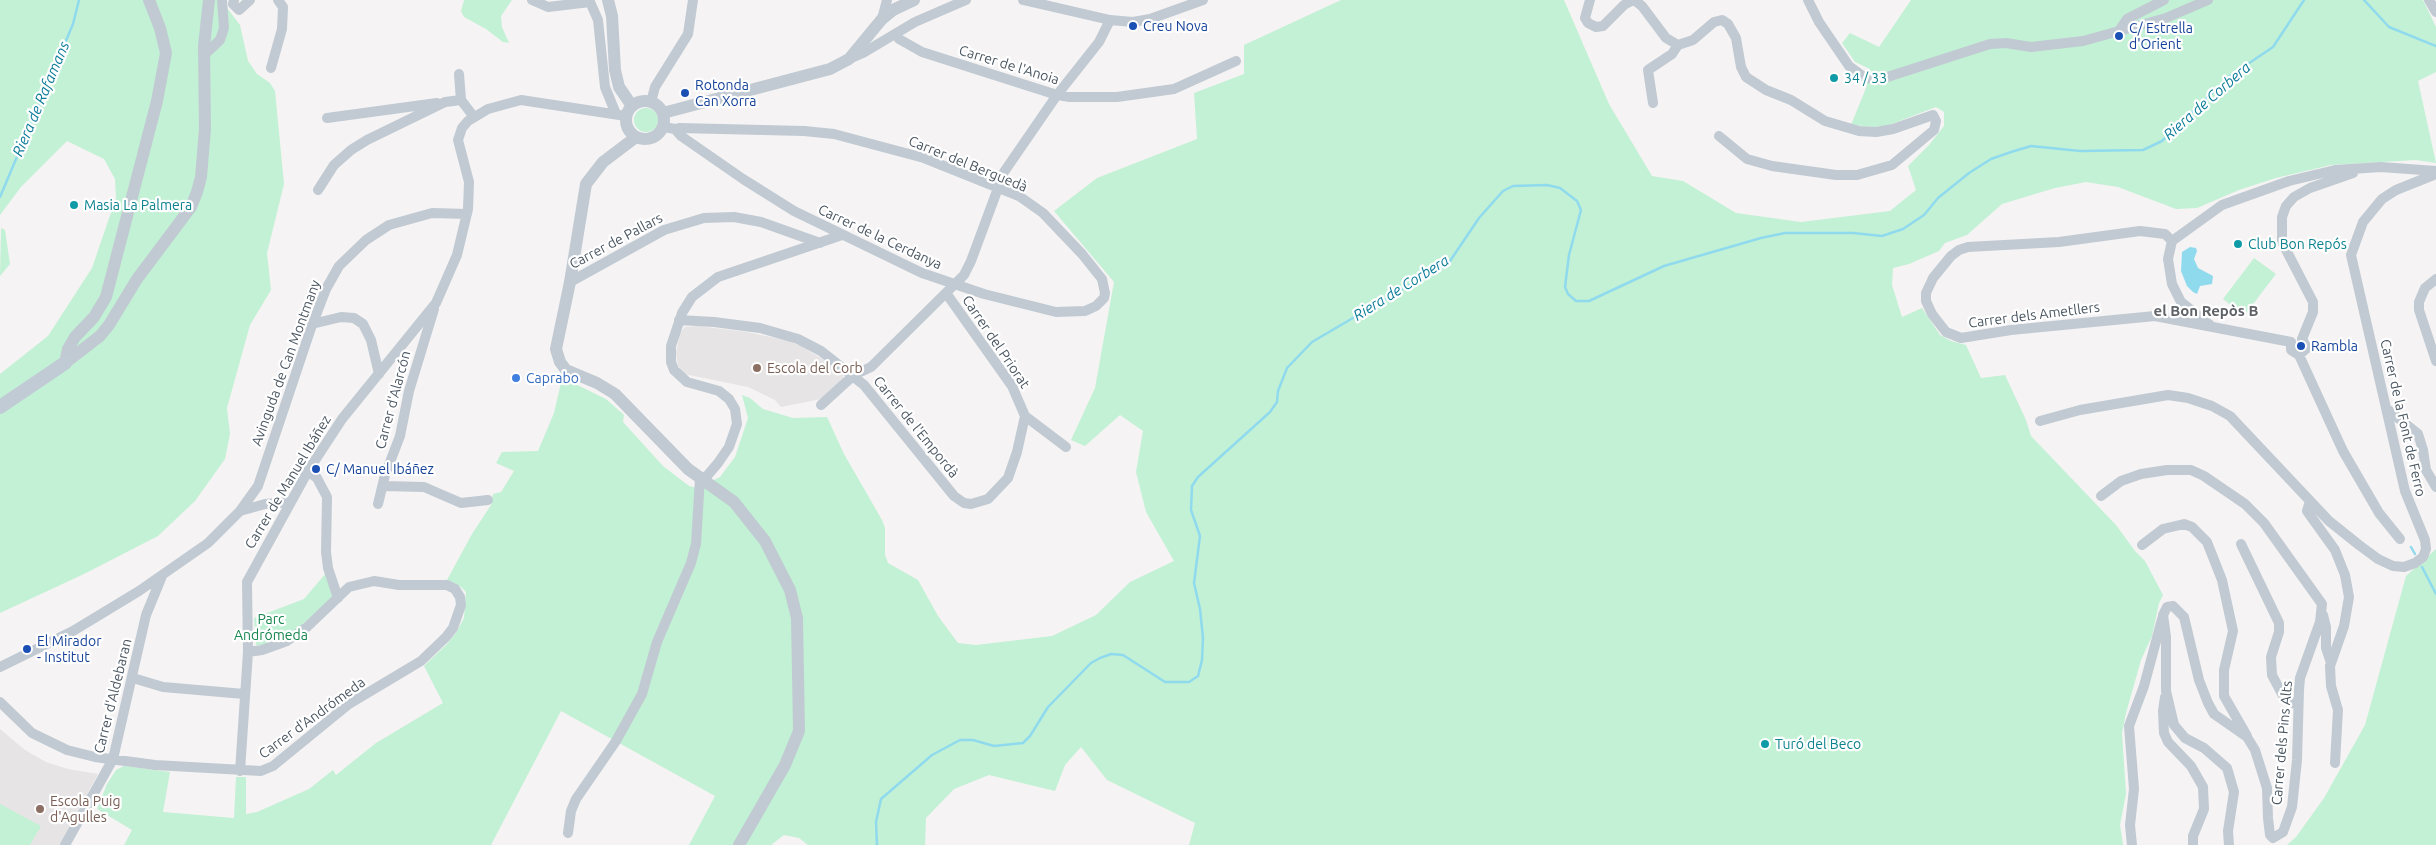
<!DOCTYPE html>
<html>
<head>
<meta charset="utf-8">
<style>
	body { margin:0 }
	canvas { display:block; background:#f5f3f3 }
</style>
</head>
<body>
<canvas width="2436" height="845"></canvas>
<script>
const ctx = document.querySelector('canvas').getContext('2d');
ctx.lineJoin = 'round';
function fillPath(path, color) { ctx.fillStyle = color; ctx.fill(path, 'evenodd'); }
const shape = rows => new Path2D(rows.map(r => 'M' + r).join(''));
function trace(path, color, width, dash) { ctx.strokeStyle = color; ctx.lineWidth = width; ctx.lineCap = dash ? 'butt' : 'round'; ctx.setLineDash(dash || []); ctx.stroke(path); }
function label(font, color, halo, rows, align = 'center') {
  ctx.font = font + ' Ubuntu,sans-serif'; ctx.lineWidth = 4.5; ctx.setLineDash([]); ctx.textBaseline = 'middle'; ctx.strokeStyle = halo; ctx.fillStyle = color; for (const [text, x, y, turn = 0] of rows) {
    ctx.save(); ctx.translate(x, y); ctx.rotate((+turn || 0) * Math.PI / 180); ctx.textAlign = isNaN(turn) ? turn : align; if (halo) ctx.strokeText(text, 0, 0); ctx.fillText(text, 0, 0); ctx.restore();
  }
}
fillPath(shape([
	[698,326,747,332,785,340,801,346,827,362,843,374,843,380,821,399,781,407,775,400,748,387,684,374,678,366,676,353,680,333,685,327],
	[0,729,25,750,46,762,68,769,98,774,60,845,0,845]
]), '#e6e4e5');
fillPath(shape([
	[0,0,221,0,240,25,248,61,257,74,270,83,275,91,284,184,267,253,271,290,250,325,227,408,230,434,225,459,195,501,158,536,84,574,0,613,0,374,48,336,92,268,116,198,115,179,104,159,67,141,21,187,0,215],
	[464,0,512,0,501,16,502,27,509,43,503,42,486,29,464,17,461,11],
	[1341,0,1564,0,1609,104,1652,176,1683,181,1736,213,1801,222,1890,211,1916,190,1908,166,1929,145,1944,126,1944,112,1936,107,1889,125,1874,127,1851,125,1866,88,1870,69,1855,62,1842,43,1850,33,1879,47,1911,0,2423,0,2436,27,2436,72,2418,81,2436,163,2416,160,2331,165,2276,178,2239,190,2197,208,2176,209,2118,187,2086,182,2055,188,2002,204,1967,235,1945,243,1939,251,1909,264,1893,268,1892,285,1902,317,1922,308,1940,335,1951,341,1966,345,1981,378,2005,375,2026,420,2031,436,2116,525,2135,551,2145,561,2163,595,2159,603,2152,636,2141,660,2126,713,2122,733,2126,794,2120,825,2123,845,1189,845,1195,823,1107,780,1081,747,1065,765,1055,791,989,775,954,789,926,818,925,845,808,845,799,838,784,835,771,845,689,845,715,796,561,711,491,845,124,845,132,830,97,809,107,784,116,770,124,766,170,772,163,812,234,818,236,777,246,777,246,814,257,812,309,789,333,770,336,775,376,743,443,703,424,666,446,645,456,633,464,618,466,592,461,587,447,580,472,534,491,505,493,494,501,492,514,471,496,463,502,452,538,451,554,413,561,383,567,380,606,399,624,415,623,422,663,466,689,486,697,488,720,477,735,457,748,418,742,395,750,398,763,409,793,418,827,417,844,454,882,520,885,528,885,555,888,563,918,580,938,616,958,643,976,645,1052,636,1096,615,1130,582,1174,561,1146,512,1136,472,1143,431,1120,415,1085,446,1071,440,1095,388,1114,282,1054,211,1097,178,1197,139,1194,93,1244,74,1244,45],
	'634 120a12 12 0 1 1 24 0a12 12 0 1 1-24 0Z',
	[1,228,5,230,10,264,0,276],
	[2254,258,2276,274,2244,316,2223,299],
	[2436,549,2436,845,2287,845,2296,837,2324,798,2365,725,2406,576],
	[326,573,333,597,296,630,284,638,264,645,256,645,254,618,304,599],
	[0,804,41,826,30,845,0,845]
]), '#c3f1d5');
fillPath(shape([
	[2190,247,2196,248,2197,251,2194,259,2198,268,2213,276,2212,284,2200,286,2197,294,2193,292,2187,286,2181,271,2182,252]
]), '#90daee');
trace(shape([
	[2364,0,2389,27,2436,46],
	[0,197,73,24,79,0],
	[2411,547,2415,554],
	[2422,567,2436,594],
	[877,845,876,822,881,799,932,755,960,740,973,740,994,746,1023,743,1030,736,1048,707,1091,663,1100,658,1111,654,1123,655,1165,682,1189,682,1198,676,1202,660,1203,638,1200,609,1194,583,1200,536,1191,510,1192,486,1198,477,1270,412,1277,402,1278,391,1287,368,1312,342,1450,261,1479,218,1503,191,1513,186,1547,185,1560,188,1577,201,1581,210,1569,255,1565,287,1568,294,1576,301,1589,301,1664,266,1761,238,1785,233,1853,233,1882,236,1903,229,1924,215,1938,198,1969,173,1991,159,2011,152,2031,146,2080,151,2143,150,2162,141,2230,76,2273,47,2304,0]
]), '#90daee', 2.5);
trace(shape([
	[234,0,233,4,239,10,250,0],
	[532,0,548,7,590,2,598,20,605,87,616,114],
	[1023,0,1110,20,1133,22,1150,19,1203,0],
	[1590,0,1585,18,1588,23,1596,27,1603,26,1624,5,1633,0],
	[1634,0,1642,6,1666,38,1678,45,1693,40,1714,22,1722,20,1728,24,1736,38,1741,67,1746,77,1766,90,1791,100,1825,121,1859,131,1876,132,1893,129,1933,115,1936,121,1934,130,1892,165,1857,175,1836,175,1772,166,1747,159,1719,136],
	[1808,0,1819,22,1849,66,1864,77,1878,80,1990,44,2006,43,2031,47,2083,41,2166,18,2208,0],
	[2429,0,2436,12],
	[882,19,887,0],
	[2118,32,2127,19,2164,0],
	[895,34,899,39,922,52,1057,95,1070,97,1117,97,1174,89,1236,61],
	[204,55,220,40,224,28,222,0],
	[849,59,863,53,915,22,966,0],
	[271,68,282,29,283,7,278,0],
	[459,74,461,100],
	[651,102,655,87,688,34,693,0],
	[1653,103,1648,70,1672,54,1678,45],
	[327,118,437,103],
	[664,127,675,129,681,136,743,179,794,211,922,273,984,294,1056,312,1085,311,1096,306,1104,298,1105,293,1102,279,1082,254,1043,213,1019,196,924,158,834,134,804,131,679,128,675,129],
	[318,190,334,165,351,150,367,140,445,102,461,100,474,117],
	[2172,241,2165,234,2140,231,2059,242,1968,247,1959,250,1951,256,1933,278,1926,293,1926,301,1932,314,1946,332,1961,338,2011,330,2155,316,2291,342],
	[2172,241,2222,205,2289,181,2335,170,2381,167,2436,171],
	[2172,241,2168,259,2172,284,2181,302,2210,325],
	[2436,279,2425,288,2419,302,2419,310,2436,361],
	[570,282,664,230,704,218,734,217,761,222,820,243],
	[946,293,1012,386,1025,416,1066,447],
	[679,320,714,322,760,328,798,339,821,351,864,385,954,496,964,503,971,504,988,499,1008,478,1017,452,1025,416],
	[312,324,341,317,354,318,363,324,371,340,379,374],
	[2302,339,2313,312,2313,302,2282,242,2282,217,2286,206,2294,197,2310,188,2353,173],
	[2291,342,2291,350,2299,355,2307,348,2302,339],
	[2299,355,2343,451,2379,513,2400,539],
	[821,405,854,375,871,367,964,275,971,261,1004,172,1057,95,1099,42,1110,20],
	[2387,409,2418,434,2423,450,2426,470,2436,487],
	[2040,421,2080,410,2168,395,2188,398,2212,406,2230,416,2329,521,2359,545,2378,559,2393,566,2404,567,2415,563,2423,557,2426,549,2425,540,2405,491,2351,255,2363,222,2382,199,2396,190,2436,174],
	[308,471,317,478,327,497,326,552,328,568,338,598],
	[383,486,424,487,461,503,488,500],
	[2101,496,2121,481,2141,474,2167,470,2191,470,2204,476,2245,504,2264,523,2322,604,2320,622,2300,678,2299,690,2297,760,2292,807,2283,832,2273,838,2270,835,2268,818,2267,788,2255,750,2247,737,2214,714,2208,703,2199,680,2184,617,2173,606,2167,607,2163,615,2166,637,2166,691,2174,725,2185,738,2204,748,2227,768,2234,792,2228,831,2229,845],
	[2310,501,2307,511,2335,550,2345,575,2349,597,2344,626,2330,666,2331,686,2338,710,2335,763],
	[378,504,385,475,400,436,409,391,434,309],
	[240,511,265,504,290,502],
	[2241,544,2279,623,2279,632,2271,657,2272,675,2282,694,2288,701,2298,705],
	[2142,545,2163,529,2184,524,2192,527,2207,542,2222,580,2233,631,2224,670,2224,696,2247,736],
	[2323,615,2326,627,2326,648,2331,663],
	[0,667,73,631,139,591,208,543,240,511,258,486,311,328,326,289,339,266,366,240,389,225,432,213,467,214],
	[133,678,163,687,244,694],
	[2165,697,2163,711,2164,733,2168,742,2191,766,2203,787,2204,809,2193,836,2193,845],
	[0,702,32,733,67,750,95,757,155,765,261,771,273,766,349,704,421,661,446,637,453,628,461,605,460,597,455,589,447,585,399,585,374,581,349,587,307,627,287,641,262,650,248,652],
	[240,771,248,652,247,582,308,471,342,419,436,303,457,255,468,209,469,182,458,140,462,128,468,121,488,109,521,100,626,116],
	[568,833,571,811,576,799,616,741,642,694,657,642,691,563,696,544,700,478,707,476,718,463,729,447,737,424,735,409,729,399,719,391,687,382,674,370,671,362,671,346,682,313,692,297,718,277,842,235],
	[65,845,113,759,146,615,162,576],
	[2132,845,2130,825,2134,789,2129,726,2144,686,2162,619]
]), '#c1cad2', 10);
trace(shape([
	[608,0,612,16,615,70,619,87,632,106],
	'626 120a19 19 0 1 1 38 0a19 19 0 1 1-38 0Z',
	[663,113,830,69,849,59,882,19,893,10,914,0],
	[636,137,603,162,586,184,570,282,556,349,560,362,566,370,597,383,615,394,688,469,734,502,765,541,790,590,797,618,799,731,785,765,739,845],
	[65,363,100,336,109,325,137,279,191,207,197,192,201,177,205,129,204,46,209,0],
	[65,363,68,349,75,337,94,317,106,297,157,101,166,53,160,28,149,0]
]), '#c1cad2', 12);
trace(shape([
	[0,407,65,363]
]), '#c1cbd6', 14);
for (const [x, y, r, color] of [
	[1133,26,5,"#1a4fb4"],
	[2119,36,5,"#1a4fb4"],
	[1834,78,5,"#0f9aa8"],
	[685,93,5,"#1a4fb4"],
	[74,205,5,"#0f9aa8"],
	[2238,244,5,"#0f9aa8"],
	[2301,346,5,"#1a4fb4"],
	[757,368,5,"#8d6e63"],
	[516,378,5,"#3f7fe0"],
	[316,469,5,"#1a4fb4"],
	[27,649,5,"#1a4fb4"],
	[1765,744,5,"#0f9aa8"],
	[40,809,5,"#8d6e63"]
]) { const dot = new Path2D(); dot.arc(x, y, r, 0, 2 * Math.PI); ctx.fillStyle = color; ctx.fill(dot); trace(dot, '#fff', 2); }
label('14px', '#164399', '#fff', [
	["Creu Nova",1143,26],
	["C/ Estrella",2129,28],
	["d'Orient",2129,44],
	["Rotonda",695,85],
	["Can Xorra",695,101],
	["Rambla",2311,346],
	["C/ Manuel Ibáñez",326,469],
	["El Mirador",37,641],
	["- Institut",37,657]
], 'left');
label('14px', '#4a5661', '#fff', [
	["Carrer de l'Anoia",1009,65,17],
	["Carrer del Berguedà",968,164,22],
	["Carrer de la Cerdanya",880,237,25],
	["Carrer de Pallars",616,241,-28],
	["Carrer dels Ametllers",2034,315,-7],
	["Carrer del Priorat",996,342,56],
	["Avinguda de Can Montmany",286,363,-70],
	["Carrer d'Alarcón",393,400,-75],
	["Carrer de la Font de Ferro",2403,418,77],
	["Carrer de l'Empordà",916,427,51],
	["Carrer de Manuel Ibáñez",288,482,-59],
	["Carrer d'Aldebaran",113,696,-76],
	["Carrer d'Andrómeda",312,718,-36],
	["Carrer dels Pins Alts",2282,743,-85]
]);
label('14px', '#0d838f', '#fff', [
	["34 / 33",1844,78],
	["Masia La Palmera",84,205],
	["Club Bon Repós",2248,244],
	["Turó del Beco",1775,744]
], 'left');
label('14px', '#785e54', '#fff', [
	["Escola del Corb",767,368],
	["Escola Puig",50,801],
	["d'Agulles",50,817]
], 'left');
label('14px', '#366cbe', '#fff', [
	["Caprabo",526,378]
], 'left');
label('14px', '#17864f', '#fff', [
	["Parc",271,619],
	["Andrómeda",271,635]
]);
label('italic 15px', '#0c7c9b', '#fff', [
	["Riera de Rafamans",41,99,-67],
	["Riera de Corbera",2207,101,-41],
	["Riera de Corbera",1401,288,-32]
]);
label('bold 15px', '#5f6368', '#fff', [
	["el Bon Repòs B",2206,311]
]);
</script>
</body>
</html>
